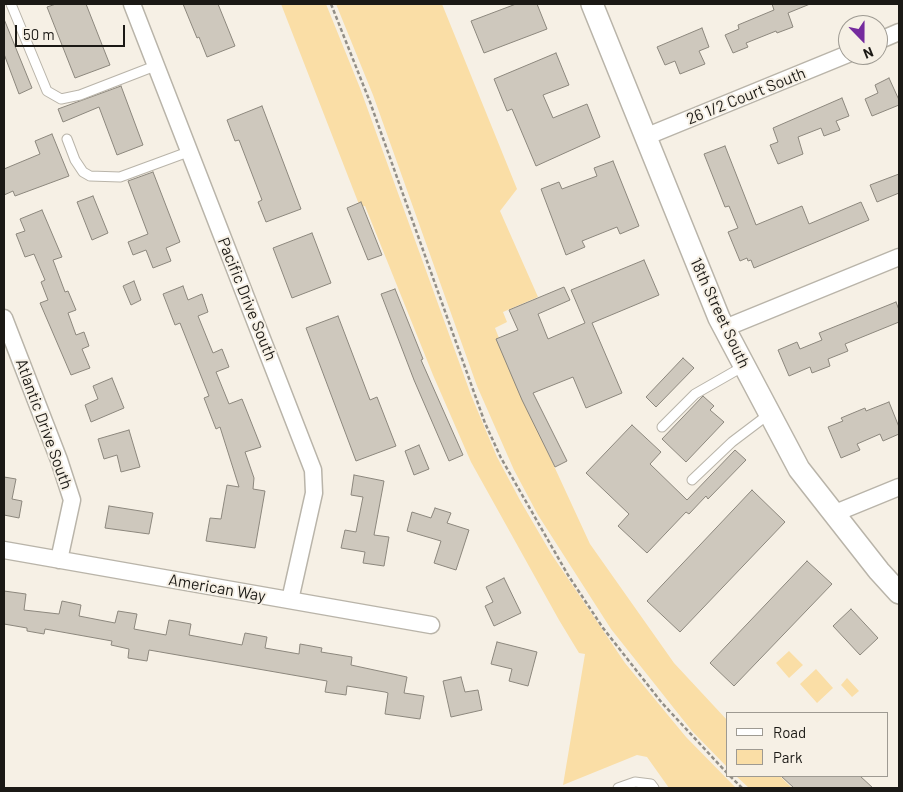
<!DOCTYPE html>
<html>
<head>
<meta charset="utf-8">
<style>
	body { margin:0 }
	#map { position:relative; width:903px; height:792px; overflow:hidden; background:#f6f0e5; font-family:Barlow,sans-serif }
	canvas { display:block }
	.frame { position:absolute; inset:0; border:5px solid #1b1915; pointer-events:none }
	.legend { position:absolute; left:726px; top:712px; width:162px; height:65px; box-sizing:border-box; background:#f6f0e5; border:1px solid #9e9a92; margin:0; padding:6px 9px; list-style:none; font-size:15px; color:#1b1915 }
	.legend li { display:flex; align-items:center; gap:10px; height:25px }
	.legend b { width:25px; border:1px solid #9e9a92 }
	.north { position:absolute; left:838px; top:15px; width:50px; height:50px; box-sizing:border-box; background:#f6f0e5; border:1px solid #9e9a92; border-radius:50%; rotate:158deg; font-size:14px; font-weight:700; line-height:20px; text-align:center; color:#1b1915 }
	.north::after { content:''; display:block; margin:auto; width:18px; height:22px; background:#752b9e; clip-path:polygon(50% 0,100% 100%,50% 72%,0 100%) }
	.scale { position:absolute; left:15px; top:25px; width:110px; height:22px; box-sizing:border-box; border:2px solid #1b1915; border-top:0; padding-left:6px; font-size:15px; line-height:18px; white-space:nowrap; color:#1b1915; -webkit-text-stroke:4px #f6f0e5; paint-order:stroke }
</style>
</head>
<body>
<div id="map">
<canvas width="903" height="792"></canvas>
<div class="frame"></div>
<ul class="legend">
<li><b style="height:6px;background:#fff"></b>Road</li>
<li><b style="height:14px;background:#fadea6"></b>Park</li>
</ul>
<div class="north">N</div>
<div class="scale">50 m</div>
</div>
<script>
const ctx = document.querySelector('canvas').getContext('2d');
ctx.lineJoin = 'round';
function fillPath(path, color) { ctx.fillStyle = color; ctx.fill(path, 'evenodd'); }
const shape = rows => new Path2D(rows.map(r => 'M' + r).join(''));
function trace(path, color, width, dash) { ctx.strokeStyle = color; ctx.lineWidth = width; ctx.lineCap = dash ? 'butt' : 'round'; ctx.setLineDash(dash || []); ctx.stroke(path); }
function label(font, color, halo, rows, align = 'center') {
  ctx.font = font + ' Barlow,sans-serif'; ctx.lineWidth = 4; ctx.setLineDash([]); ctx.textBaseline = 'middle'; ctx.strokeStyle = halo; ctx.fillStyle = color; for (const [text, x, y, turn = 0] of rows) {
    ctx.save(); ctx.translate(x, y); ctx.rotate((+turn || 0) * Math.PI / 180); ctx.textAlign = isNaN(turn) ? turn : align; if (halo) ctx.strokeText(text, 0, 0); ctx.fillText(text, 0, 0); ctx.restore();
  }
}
fillPath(shape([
	[281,4,326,4,360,88,471,395,497,457,521,502,552,555,625,663,686,737,736,788,669,788,647,757,637,755,563,785,585,654,579,653,559,620,471,462,433,375,365,206,360,207],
	[336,4,442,4,517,189,500,211,538,297,503,312,507,322,495,328,524,401,590,544,674,663,727,720,727,767,692,731,611,629,538,515,514,470,477,386,373,95],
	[789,651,803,665,789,678,776,663],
	[816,669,833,688,817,703,800,684],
	[847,678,859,691,852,697,841,685],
	[736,776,780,776,792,788,749,788]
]), '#fadea6');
const building = shape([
	[56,4,86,4,110,65,75,78,47,7,56,4],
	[183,4,218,4,235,46,207,57,199,37,197,38,183,4],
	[516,4,537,4,547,29,484,53,471,21,516,4],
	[772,4,810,4,788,13,793,27,777,33,776,31,746,43,748,47,733,53,725,35,739,29,738,25,774,10,772,4],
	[4,19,32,88,19,94,4,54,4,19],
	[702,28,709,47,699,51,705,64,680,74,675,61,665,65,657,47,702,28],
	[556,53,569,85,543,95,553,118,587,104,600,137,536,166,512,109,507,111,494,79,556,53],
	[889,78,899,100,899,105,872,116,865,99,878,93,875,85,889,78],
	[121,86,143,145,117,155,99,107,63,122,58,109,121,86],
	[842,98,849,116,836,121,840,130,824,136,821,128,798,137,803,154,778,164,770,145,778,142,773,128,842,98],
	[262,106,301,209,266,222,258,202,262,200,239,140,235,141,227,120,262,106],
	[52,134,69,176,15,196,13,191,4,195,4,169,40,154,35,141,52,134],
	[725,146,756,225,802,206,809,224,861,202,869,220,754,268,751,260,748,261,747,258,740,261,728,232,738,228,729,206,725,207,704,154,725,146],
	[613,161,639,226,620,234,617,227,582,241,585,247,566,255,541,189,559,182,562,189,597,176,594,168,613,161],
	[153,172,180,242,166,248,171,261,153,268,146,250,133,255,128,242,148,234,128,181,153,172],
	[899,174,899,193,877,202,870,185,899,174],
	[93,196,108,233,92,240,77,202,93,196],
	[361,202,382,255,368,260,347,208,361,202],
	[42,210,62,257,53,260,65,292,68,291,76,310,68,313,76,335,84,332,89,346,82,349,90,368,71,375,40,303,48,300,41,282,45,280,34,254,25,257,16,234,25,231,20,219,42,210],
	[312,233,331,283,292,298,273,248,312,233],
	[644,260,659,295,592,323,622,393,586,408,573,377,533,393,567,461,555,467,522,400,496,339,518,330,509,310,564,287,570,300,538,314,548,339,585,323,571,290,644,260],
	[134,281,141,300,131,305,123,286,134,281],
	[183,286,188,300,202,294,208,312,198,316,213,353,222,349,229,367,216,372,229,404,242,399,261,447,245,452,254,478,253,489,265,491,255,548,206,541,210,518,221,519,227,485,239,487,220,427,216,429,204,398,209,396,180,323,175,325,163,294,183,286],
	[395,289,423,359,421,360,463,455,449,461,414,380,381,294,395,289],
	[896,302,899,310,899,322,845,344,848,351,828,359,830,366,812,373,810,367,789,376,778,350,797,342,800,349,822,340,819,333,896,302],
	[338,316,370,400,377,397,396,446,356,461,306,328,338,316],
	[683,358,694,368,656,407,646,397,683,358],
	[112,378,124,408,91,422,85,405,98,399,93,386,112,378],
	[703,396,714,406,710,410,724,422,686,462,662,439,703,396],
	[889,402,899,427,899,434,883,441,880,434,857,444,860,450,841,458,828,427,843,421,841,418,865,408,866,411,889,402],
	[632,425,661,452,650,464,687,500,735,450,746,460,708,499,706,496,689,514,686,512,647,553,618,526,629,514,586,473,632,425],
	[129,430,140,467,121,472,117,455,104,459,98,439,129,430],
	[419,445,429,469,414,475,405,451,419,445],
	[354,475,384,481,374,535,389,537,384,566,363,563,365,552,341,548,345,530,356,532,363,497,351,495,354,475],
	[4,477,16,479,12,499,22,501,19,518,4,515,4,477],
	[752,490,785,522,680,632,647,601,752,490],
	[109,506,153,513,149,534,105,528,109,506],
	[435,508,451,513,447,523,469,530,456,570,434,563,441,541,407,531,412,512,431,518,435,508],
	[807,561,832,584,734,686,710,663,807,561],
	[504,578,521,613,494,626,485,606,493,602,486,587,504,578],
	[4,591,26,594,24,610,59,614,62,601,81,605,79,616,115,623,118,611,137,614,134,629,166,635,169,620,191,624,189,635,242,645,245,633,267,637,265,648,299,654,300,644,322,648,321,652,352,657,351,665,407,677,404,693,424,696,420,719,385,714,388,693,385,692,347,686,346,695,325,692,327,681,149,650,147,661,128,658,129,649,111,645,112,641,45,629,44,634,27,631,27,628,4,624,4,591],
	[851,609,878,638,860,655,833,626,851,609],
	[497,642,537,652,528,686,509,681,512,669,491,664,497,642],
	[461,677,465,692,478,690,482,710,451,717,443,681,461,677],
	[781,776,860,776,873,788,794,788,781,776]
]);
fillPath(building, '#cec8bd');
trace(building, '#8c877d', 1);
const service = shape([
	[11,4,47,91,61,99,80,95,155,66],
	[67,139,75,160,83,172,90,176,120,177,188,152],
	[662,427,695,394,744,366],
	[692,480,732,442,769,414],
	[618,788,635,782,651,784,654,788]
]);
const minor = shape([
	[132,4,313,470,314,493,290,600],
	[878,41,899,32],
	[645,137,848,54],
	[4,318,59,460,72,500,59,560],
	[725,328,899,257],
	[833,514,899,487],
	[4,550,431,625]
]);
const tertiary = shape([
	[592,4,719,318,799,469,879,571,899,593]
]);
trace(service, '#b9b4a9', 11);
trace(minor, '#b9b4a9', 19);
trace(tertiary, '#b9b4a9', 24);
trace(shape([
	[331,4,370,102,485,423,501,458,568,575,603,628,662,703,727,773],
	[730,776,742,788]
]), '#938f87', 2.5, [4, 2.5]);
trace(service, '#fff', 9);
trace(minor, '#fff', 16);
trace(tertiary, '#fff', 21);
label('16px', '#1b1915', '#f6f0e5', [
	["26 1/2 Court South",746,96,-22],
	["Pacific Drive South",247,299,68],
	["18th Street South",720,313,65],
	["Atlantic Drive South",44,424,70],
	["American Way",217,588,10]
]);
</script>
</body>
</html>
